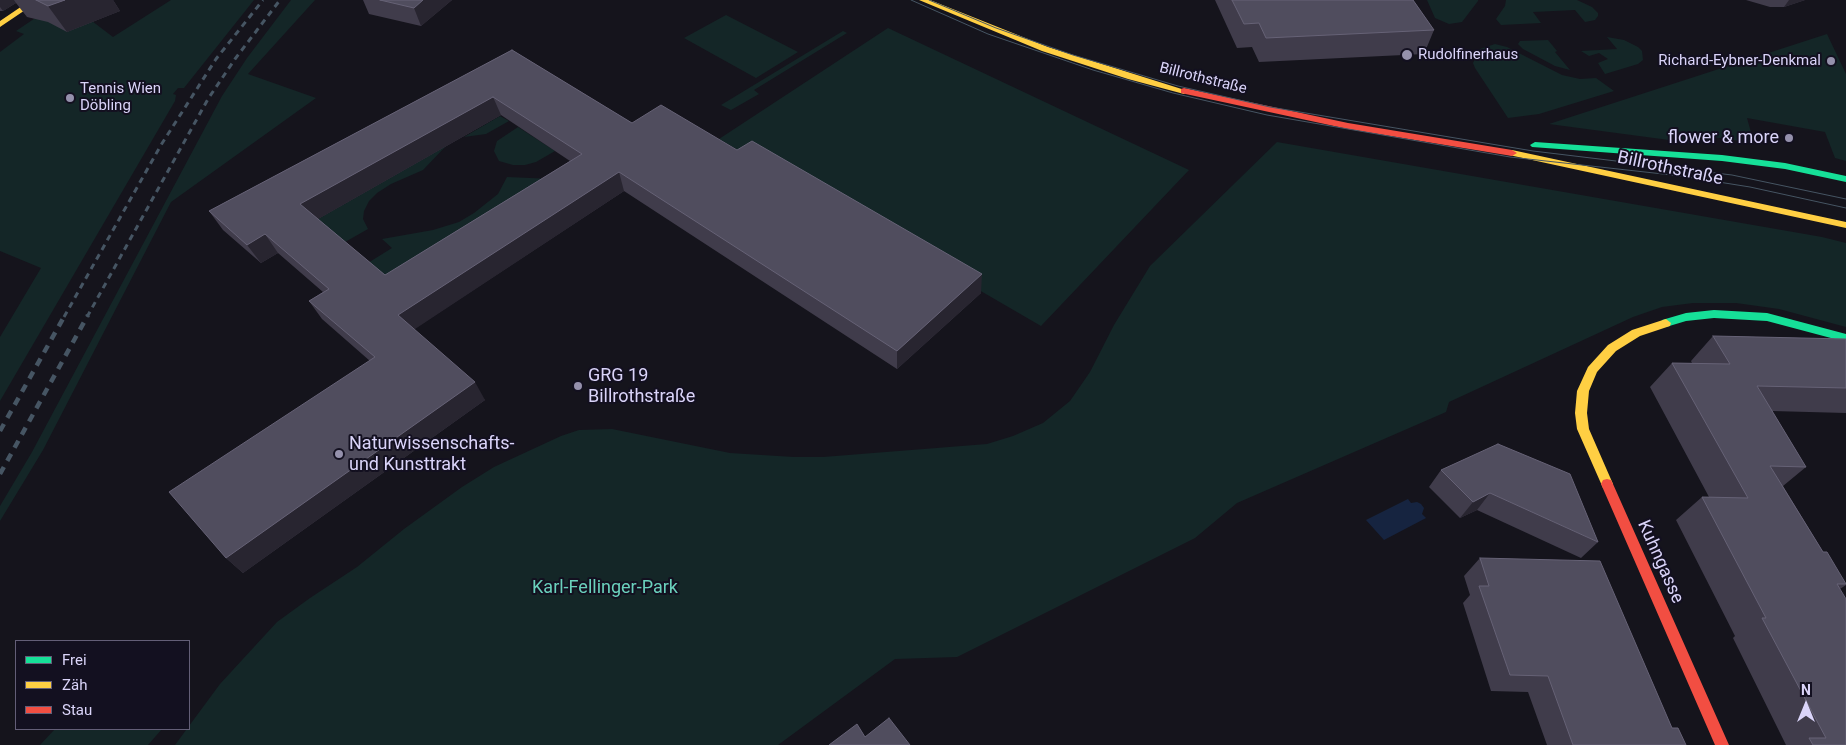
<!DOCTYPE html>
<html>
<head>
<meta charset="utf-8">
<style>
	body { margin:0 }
	#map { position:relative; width:1846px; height:745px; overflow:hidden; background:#15141c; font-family:Roboto,sans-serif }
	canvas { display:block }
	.legend { position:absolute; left:15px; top:640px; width:175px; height:90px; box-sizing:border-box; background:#131020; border:1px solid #635e77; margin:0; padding:6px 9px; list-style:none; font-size:15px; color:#dad4f9 }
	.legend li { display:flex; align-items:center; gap:10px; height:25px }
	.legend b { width:25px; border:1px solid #635e77 }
	.north { position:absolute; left:1781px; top:680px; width:50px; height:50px; -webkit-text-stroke:4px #131020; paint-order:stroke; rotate:0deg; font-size:14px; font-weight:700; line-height:20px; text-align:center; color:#dad4f9 }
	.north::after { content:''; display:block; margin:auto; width:18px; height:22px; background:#dad4f9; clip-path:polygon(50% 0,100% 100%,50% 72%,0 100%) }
</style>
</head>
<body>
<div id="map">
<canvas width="1846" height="745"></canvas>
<ul class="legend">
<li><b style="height:6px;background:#16e098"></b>Frei</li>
<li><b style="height:6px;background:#ffcf43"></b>Zäh</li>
<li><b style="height:6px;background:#f24e42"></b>Stau</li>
</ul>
<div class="north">N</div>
</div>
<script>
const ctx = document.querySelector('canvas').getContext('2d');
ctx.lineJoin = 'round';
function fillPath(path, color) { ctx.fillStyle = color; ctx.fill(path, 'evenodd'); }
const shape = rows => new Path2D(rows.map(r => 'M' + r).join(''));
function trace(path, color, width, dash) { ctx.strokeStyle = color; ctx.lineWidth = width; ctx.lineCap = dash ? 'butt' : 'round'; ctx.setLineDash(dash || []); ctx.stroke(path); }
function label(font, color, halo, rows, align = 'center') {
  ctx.font = font + ' Roboto,sans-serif'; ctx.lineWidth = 4; ctx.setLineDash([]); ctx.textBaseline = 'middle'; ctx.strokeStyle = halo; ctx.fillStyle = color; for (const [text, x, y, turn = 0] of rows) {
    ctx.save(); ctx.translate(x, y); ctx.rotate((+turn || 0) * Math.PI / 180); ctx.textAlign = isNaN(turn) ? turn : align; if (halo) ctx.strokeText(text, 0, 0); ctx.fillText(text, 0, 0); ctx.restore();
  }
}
fillPath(shape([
	[171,0,254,0,184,88,178,88,173,94,176,95,175,101,0,401,0,337,41,268,0,251,0,52,24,34,16,31,59,2,80,12,113,37],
	[291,0,315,0,248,74,316,98,171,202,43,450,0,521,0,506,32,452,222,96,247,58],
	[1427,0,1478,0,1478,1,1462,22,1449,24,1435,18],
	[1506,0,1577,0,1592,7,1598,13,1598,16,1595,20,1585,22,1575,10,1533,12,1541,23,1501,25,1496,19,1505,6],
	[726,15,798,52,756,78,684,38],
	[888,28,1189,170,1041,326,719,139],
	[843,31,847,33,754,90,759,94,731,110,721,105],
	[1827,34,1846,74,1846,161,1835,158,1825,132,1747,118,1754,143,1706,136,1699,144,1549,124],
	[1607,37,1624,40,1638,47,1642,51,1643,60,1638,64,1605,74,1598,63,1608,59,1599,53,1589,56,1581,51,1617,49],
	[1548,40,1557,51,1555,52,1570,70,1555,66,1523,49,1518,44,1520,41],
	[1495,44,1507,47,1562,75,1580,79,1596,78,1614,91,1539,114,1508,118,1475,68,1473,63,1480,49],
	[500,116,509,121,486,134,464,137],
	[518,127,555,151,536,162,525,165,513,165,499,161,494,151,497,141],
	[1277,142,1822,237,1846,243,1846,327,1779,309,1736,303,1693,303,1662,307,1633,317,1449,402,1446,412,1237,503,1195,538,957,657,895,659,778,745,175,745,220,684,277,622,310,598,357,567,404,529,462,487,494,467,561,436,579,430,612,429,730,453,794,457,823,457,987,444,1013,436,1043,423,1070,401,1090,372,1114,325,1150,266],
	[446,146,423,170,391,184,377,193,369,201,364,211,363,219,368,229,338,246,311,223],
	[507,177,576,180,396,294,363,266,392,248,382,239,433,230,459,222,474,213,498,194],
	[55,729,162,729,148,745,40,745]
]), '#142627');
fillPath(shape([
	[1408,499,1411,503,1417,502,1421,504,1424,508,1422,514,1426,518,1384,540,1366,520]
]), '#162440');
fillPath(shape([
	[1535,142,1722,155,1785,163,1846,176,1846,182,1785,169,1722,161,1532,147,1530,145,1535,142],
	[1714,310,1767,313,1846,334,1846,342,1767,321,1714,318,1686,321,1666,327,1661,323,1662,320,1686,313,1714,310]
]), '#16e098');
fillPath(shape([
	[31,0,40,0,0,27,0,21,31,0],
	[919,0,930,0,1048,47,1188,91,1184,94,1128,79,1042,51,919,0],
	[1512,150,1846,222,1846,228,1509,155,1509,151,1512,150],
	[1666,319,1671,323,1670,326,1640,336,1616,351,1597,372,1589,391,1587,413,1589,429,1613,484,1611,488,1607,489,1603,488,1577,429,1575,413,1577,391,1588,367,1608,345,1632,330,1666,319]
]), '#ffcf43');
fillPath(shape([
	[1184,88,1348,123,1512,150,1517,153,1512,156,1348,129,1181,93,1181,89,1184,88],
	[1607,479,1611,480,1613,484,1729,745,1715,745,1601,484,1603,480,1607,479]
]), '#f24e42');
trace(shape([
	[911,0,988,34,1093,70,1173,93,1267,115,1510,157,1681,176,1750,187,1846,208],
	[929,0,996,28,1073,55,1178,86,1270,107,1533,151,1732,175,1846,199]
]), '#465563', 1);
trace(shape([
	[64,317,161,145,216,59,263,0],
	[87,317,208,99,235,59,280,0]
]), '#465563', 3, [6, 5]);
trace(shape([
	[0,431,65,315],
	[0,474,88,315]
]), '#465563', 4.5, [8, 7]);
fillPath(shape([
	[0,0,113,0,120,11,67,32,48,22,27,17,16,3,3,11,0,11],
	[363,0,452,0,421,26,369,14],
	[1215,0,1413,0,1434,30,1424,54,1259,62,1252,47,1237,48],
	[1746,0,1805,0,1784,7,1770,7],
	[512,50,632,123,737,150,981,293,897,369,624,191,414,329,485,400,243,573,226,558,370,361,322,319,309,301,323,292,278,253,261,263,223,230,209,211],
	[501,115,570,161,385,275,318,219],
	[1713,336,1846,339,1846,413,1772,411,1806,467,1783,486,1823,552,1846,585,1840,589,1846,745,1786,745,1733,638,1735,636,1676,520,1702,497,1709,497,1650,387,1672,363,1692,363,1691,361],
	[1441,470,1598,542,1581,558,1477,510,1460,518,1429,487],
	[1480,558,1672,728,1686,745,1547,745,1528,692,1491,691,1463,603,1470,595,1464,576]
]), '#403c4b');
fillPath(shape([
	[0,0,14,0,16,3,3,11,0,7],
	[65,0,113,0,120,11,67,32,48,6],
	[423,0,452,0,421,26,414,8],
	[1789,0,1805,0,1784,7],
	[493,97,501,115,311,223,300,204],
	[619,172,624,191,409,333,398,315],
	[265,234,278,253,261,263,247,245],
	[982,274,981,293,897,369,897,351],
	[475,382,485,400,243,573,226,558],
	[1490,493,1477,510,1460,518,1473,502]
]), '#282530');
const building = shape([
	[36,0,65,0,48,6,36,0],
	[380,0,423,0,414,8,380,0],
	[1232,0,1413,0,1434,30,1266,38,1259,23,1244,24,1232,0],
	[512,50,632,123,661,105,737,150,752,141,982,274,897,351,619,172,398,315,475,382,226,558,169,492,375,357,309,301,329,289,265,234,247,245,209,211,512,50],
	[493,97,582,154,385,275,300,204,493,97],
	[1713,336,1846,339,1846,388,1757,386,1806,467,1770,466,1823,552,1827,552,1846,584,1837,584,1846,599,1846,745,1813,745,1809,738,1826,738,1762,618,1766,618,1702,497,1748,498,1672,363,1730,364,1713,336],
	[1498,444,1570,474,1598,542,1490,493,1473,502,1441,470,1498,444],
	[1480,558,1600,561,1672,728,1678,728,1686,745,1573,745,1548,676,1510,675,1479,586,1489,586,1480,558],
	[889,718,910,745,829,745,857,724,865,737,889,718]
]);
fillPath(building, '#504d5e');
trace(building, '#666276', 1);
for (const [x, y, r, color] of [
	[1407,55,6,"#9591ac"],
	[1831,61,5,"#9591ac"],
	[70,98,5,"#9591ac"],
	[1789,138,5,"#9591ac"],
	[578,386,5,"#9591ac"],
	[339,454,5,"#9591ac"]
]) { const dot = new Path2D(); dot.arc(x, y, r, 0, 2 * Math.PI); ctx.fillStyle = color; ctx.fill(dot); trace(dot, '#131020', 2); }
label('15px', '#dad4f9', '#131020', [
	["Rudolfinerhaus",1418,55],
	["Richard-Eybner-Denkmal",1821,61,"right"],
	["Tennis Wien",80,89],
	["Döbling",80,106]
], 'left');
label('15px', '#dad4f9', '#131020', [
	["Billrothstraße",1203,79,14]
]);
label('18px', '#dad4f9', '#131020', [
	["flower & more",1779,138,"right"],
	["GRG 19",588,376],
	["Billrothstraße",588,397],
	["Naturwissenschafts-",349,444],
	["und Kunsttrakt",349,465]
], 'left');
label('18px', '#dad4f9', '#131020', [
	["Billrothstraße",1670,169,12],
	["Kuhngasse",1660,562,66]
]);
label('18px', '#6ad0bc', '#131020', [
	["Karl-Fellinger-Park",605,588]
]);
</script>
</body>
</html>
